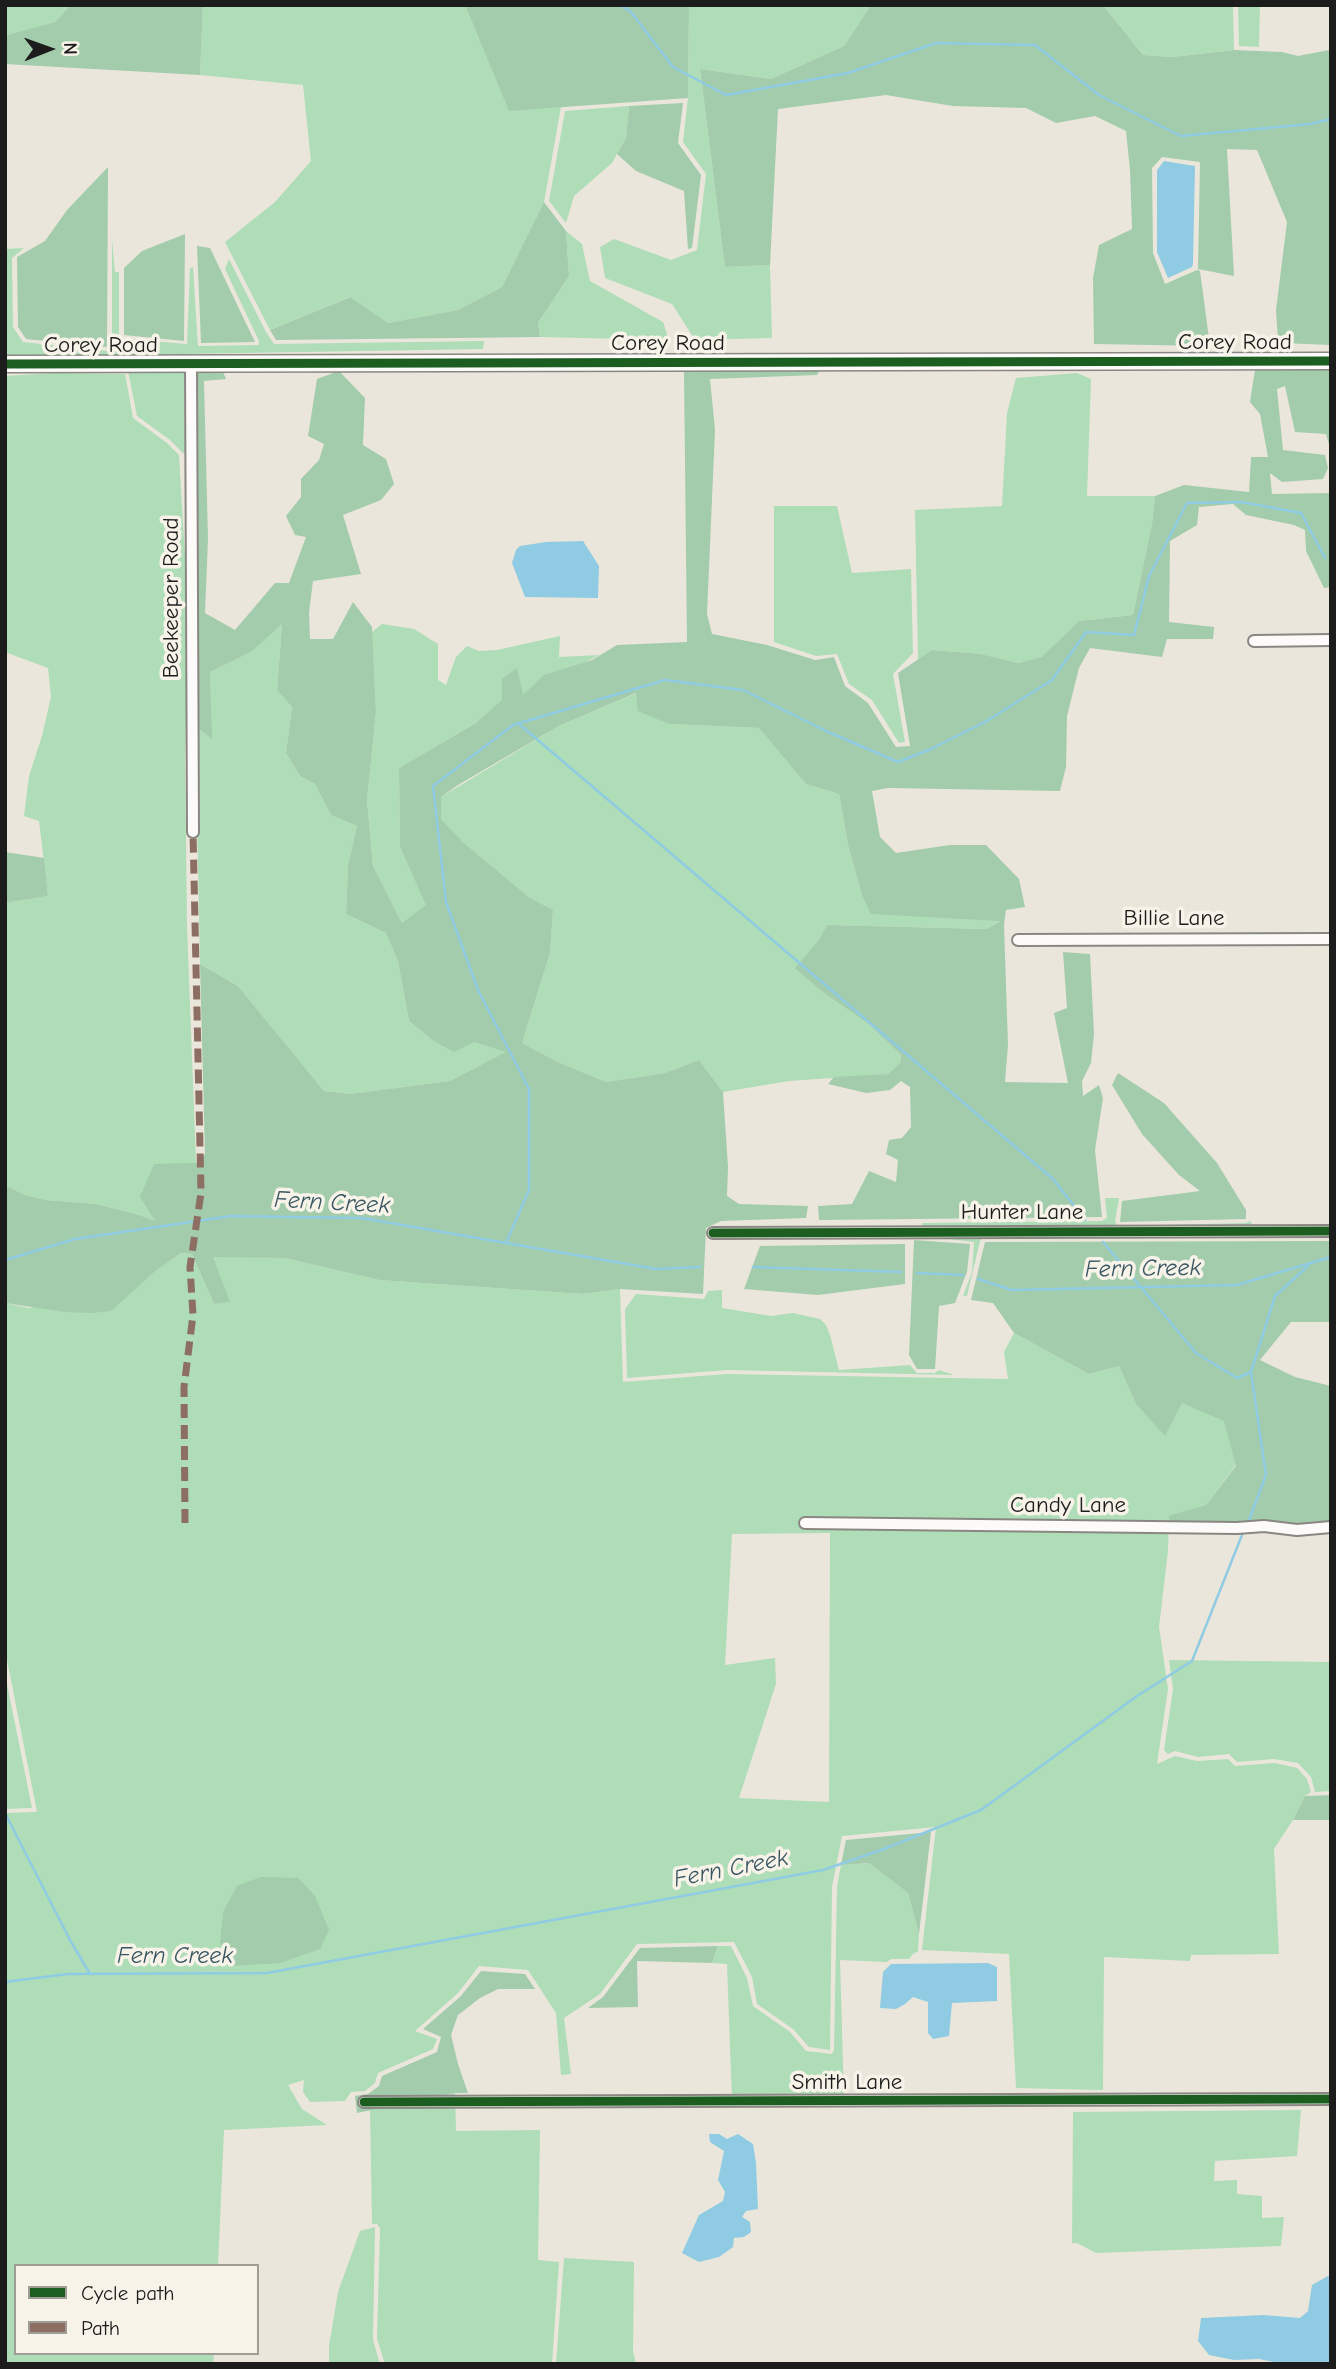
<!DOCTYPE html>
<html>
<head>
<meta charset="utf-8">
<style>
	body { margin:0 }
	#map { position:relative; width:1336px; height:2369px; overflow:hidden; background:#ebe6db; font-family:"Comic Neue",sans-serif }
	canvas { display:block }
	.frame { position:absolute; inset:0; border:7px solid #1c1c1c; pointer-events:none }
	.legend { position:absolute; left:14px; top:2264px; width:245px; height:91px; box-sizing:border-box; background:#f7f3e8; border:2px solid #9f9d96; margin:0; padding:9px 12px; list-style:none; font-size:21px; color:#1c1c1c }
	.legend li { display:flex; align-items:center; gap:14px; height:35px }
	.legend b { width:35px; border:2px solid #9f9d96 }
	.north { position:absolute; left:14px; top:14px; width:70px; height:70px; -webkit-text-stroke:5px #f7f3e8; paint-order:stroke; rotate:89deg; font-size:19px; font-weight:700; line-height:28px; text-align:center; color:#1c1c1c }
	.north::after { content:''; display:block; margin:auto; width:24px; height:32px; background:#1c1c1c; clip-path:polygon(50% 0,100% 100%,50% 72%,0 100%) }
</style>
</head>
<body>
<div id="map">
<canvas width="1336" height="2369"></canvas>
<div class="frame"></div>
<ul class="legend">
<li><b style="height:9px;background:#1b5e20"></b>Cycle path</li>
<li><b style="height:9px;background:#8d6e63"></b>Path</li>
</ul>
<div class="north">N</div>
</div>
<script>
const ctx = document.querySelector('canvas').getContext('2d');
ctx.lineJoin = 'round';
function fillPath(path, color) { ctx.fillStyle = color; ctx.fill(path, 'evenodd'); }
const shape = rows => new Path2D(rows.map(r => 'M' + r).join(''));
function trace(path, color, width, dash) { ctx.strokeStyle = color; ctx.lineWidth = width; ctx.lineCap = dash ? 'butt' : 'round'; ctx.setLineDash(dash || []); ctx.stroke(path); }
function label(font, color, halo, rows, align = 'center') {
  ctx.font = font + ' "Comic Neue",sans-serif'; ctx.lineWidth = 7; ctx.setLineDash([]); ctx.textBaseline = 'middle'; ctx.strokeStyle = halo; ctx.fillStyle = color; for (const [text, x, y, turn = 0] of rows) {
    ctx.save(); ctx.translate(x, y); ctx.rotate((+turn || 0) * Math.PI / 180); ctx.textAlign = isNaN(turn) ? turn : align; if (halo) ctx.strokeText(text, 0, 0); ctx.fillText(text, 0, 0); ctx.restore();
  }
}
fillPath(shape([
	[5,5,71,5,55,22,5,37],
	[203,5,465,5,509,110,561,107,544,202,502,287,458,310,388,323,349,297,270,330,225,242,275,202,311,161,303,85,200,75],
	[689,5,871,5,844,46,771,79,700,69,725,267,770,265,772,338,695,340,672,304,605,278,600,247,614,239,671,260,697,250,706,174,683,142,688,98],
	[1103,5,1233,5,1234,50,1172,57,1143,55],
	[1238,5,1260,5,1259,47,1239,46],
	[629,106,626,138,612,163,574,196,566,223,549,201,565,111],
	[566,231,582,244,590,281,663,322,669,340,540,337,538,323,569,276],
	[112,240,115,272,119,272,119,335,124,339,187,344,190,268,193,267,198,346,259,345,259,341,225,269,229,259,266,332,274,344,484,341,483,349,184,354,184,359,5,360,5,249,24,248,12,258,13,327,23,342,108,351,112,347],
	[184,369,185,453,183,453,170,440,137,416,128,371],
	[55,373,125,374,133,418,167,443,179,455,188,608,185,760,187,925,196,1163,156,1222,139,1215,97,1204,46,1200,25,1195,5,1185,5,903,48,896,39,821,24,816,29,776,42,736,51,697,48,668,5,652,5,376],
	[1077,373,1091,379,1087,496,1155,496,1152,524,1133,615,1079,621,1042,658,1019,663,981,654,932,650,918,660,915,510,1002,506,1007,413,1016,378],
	[774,506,837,506,852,573,911,569,913,653,893,674,905,742,899,743,872,700,849,684,837,654,816,656,774,642],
	[282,623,277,690,292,707,286,753,300,776,315,784,331,815,357,826,348,865,346,914,386,933,398,962,409,1021,432,1040,474,1042,507,1052,450,1081,350,1094,324,1091,238,986,200,964,195,726,211,738,210,672,251,652],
	[382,624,414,629,438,644,438,680,446,685,456,657,467,646,479,651,497,650,560,636,559,657,599,655,522,696,516,669,502,678,503,700,476,723,399,768,400,847,427,906,402,923,373,866,367,800,376,712,372,632],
	[637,693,669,724,759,728,806,784,839,794,848,845,862,895,950,917,1001,920,987,929,827,925,818,941,796,968,821,991,870,1025,901,1055,900,1063,888,1074,789,1081,723,1092,699,1060,665,1073,606,1082,558,1062,522,1043,550,953,553,910,529,897,464,843,441,819,441,797,559,726],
	[1105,1198,1119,1198,1115,1222,1118,1226,1246,1223,1250,1221,1261,1237,983,1238,980,1241,967,1296,963,1296,972,1272,974,1242,922,1236,922,1223,1102,1221,1107,1218],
	[181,1253,192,1254,214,1304,229,1301,212,1256,285,1258,379,1280,583,1294,620,1289,623,1382,727,1374,1008,1379,1004,1352,1014,1333,1089,1374,1119,1366,1136,1404,1165,1435,1182,1402,1225,1421,1236,1465,1206,1505,1169,1517,1168,1551,1159,1627,1168,1689,1157,1764,1175,1756,1197,1761,1228,1759,1235,1766,1275,1763,1297,1768,1307,1779,1311,1792,1305,1796,1293,1820,1274,1849,1279,1954,1191,1955,1190,1961,1104,1957,1103,2090,1016,2088,1009,1954,922,1950,936,1827,842,1836,832,1887,830,2050,809,2047,793,2029,757,2004,752,1977,734,1942,637,1944,600,1994,564,2018,571,2074,561,2075,556,2013,528,1970,479,1966,458,1993,415,2031,437,2039,433,2049,378,2073,375,2083,365,2091,351,2092,345,2101,310,2102,303,2092,304,2080,288,2085,302,2109,327,2125,224,2130,218,2266,16,2266,16,2353,214,2353,213,2364,5,2364,5,1813,37,1812,5,1650,5,1303,29,1308,153,1273],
	[830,1533,829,1802,739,1798,776,1684,775,1658,725,1665,732,1534],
	[722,1290,722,1308,771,1316,793,1313,820,1319,826,1325,830,1335,839,1370,910,1365,917,1373,935,1373,939,1370,954,1375,727,1370,627,1378,625,1309,636,1294,704,1299,708,1291],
	[1169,1660,1331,1662,1331,1791,1315,1792,1311,1777,1298,1763,1274,1759,1237,1762,1229,1754,1198,1757,1175,1751,1168,1754,1164,1750,1173,1689],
	[5,1674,32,1808,5,1809],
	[869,1863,908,1893,919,1934,918,1952,914,1953,909,1959,891,1959,887,1962,840,1960,844,2101,732,2101,727,1964,712,1963,718,1946,731,1946,747,1978,753,2006,790,2032,806,2051,832,2054,834,2050,837,1887,841,1865],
	[455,2093,456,2131,540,2130,538,2260,559,2262,552,2364,385,2364,377,2339,380,2228,377,2224,372,2224,370,2110],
	[1301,2110,1297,2156,1215,2161,1214,2181,1237,2180,1237,2194,1262,2196,1262,2218,1284,2217,1281,2246,1096,2253,1077,2243,1072,2243,1073,2112],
	[375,2227,373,2340,380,2364,329,2364,329,2346,338,2292,360,2231],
	[564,2258,634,2262,633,2351,636,2364,556,2364]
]), '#aeddb8');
fillPath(shape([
	[71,5,203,5,200,75,5,64,5,37,8,35,55,22],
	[465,5,689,5,688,98,509,111],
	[871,5,1103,5,1143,55,1172,57,1234,50,1282,52,1298,56,1329,50,1331,5,1331,345,1281,343,1278,340,1276,310,1287,222,1257,150,1227,149,1234,276,1198,269,1200,162,1162,157,1152,168,1153,253,1165,284,1197,270,1200,271,1210,346,1094,344,1093,278,1099,245,1132,229,1130,170,1126,131,1095,116,1056,123,1026,108,953,106,886,95,778,109,770,265,725,267,700,69,771,79,844,46],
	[683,103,678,143,701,175,692,248,688,249,684,191,636,171,617,154,626,138,629,106],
	[108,167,107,347,26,339,18,327,17,257,45,241,67,210],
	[544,202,566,231,569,276,538,323,540,337,276,340,270,330,350,297,388,323,458,310,502,287],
	[185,234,184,341,124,335,124,268,142,251],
	[197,246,210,248,255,342,201,343],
	[1273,364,1331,367,1331,451,1326,434,1295,432,1285,386,1277,389,1283,450,1325,455,1328,468,1323,479,1282,482,1270,473,1272,494,1331,493,1331,587,1324,588,1306,551,1305,530,1294,525,1246,515,1233,504,1199,507,1197,525,1170,541,1169,622,1214,627,1213,639,1167,639,1162,657,1090,648,1079,668,1067,716,1066,767,1060,791,888,788,872,791,880,837,896,853,950,845,986,845,1019,879,1025,907,1006,910,1004,925,1008,1045,1005,1082,1068,1083,1054,1013,1067,1008,1063,952,1090,954,1094,1034,1091,1063,1082,1081,1083,1096,1099,1085,1103,1098,1095,1150,1102,1217,819,1220,818,1206,852,1204,869,1171,896,1182,898,1160,886,1154,889,1140,902,1138,911,1127,910,1087,901,1081,890,1090,866,1093,828,1084,834,1077,888,1074,900,1063,901,1055,870,1025,821,991,795,968,818,941,827,925,987,929,1000,921,871,914,862,895,848,845,839,794,806,784,759,728,669,724,638,711,636,693,559,726,458,785,441,797,441,819,464,843,529,897,553,910,550,953,522,1043,558,1062,606,1082,665,1073,699,1060,723,1092,728,1167,727,1196,739,1204,808,1206,806,1218,721,1221,706,1228,703,1294,620,1289,583,1294,379,1280,285,1258,213,1257,230,1302,214,1304,192,1254,181,1253,153,1273,111,1311,92,1313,65,1312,5,1303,5,1185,25,1195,46,1200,97,1204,139,1215,155,1221,140,1197,154,1164,196,1163,205,1154,200,964,238,986,324,1091,350,1094,450,1081,506,1052,474,1042,454,1052,432,1040,409,1021,398,962,386,933,346,914,348,865,357,826,331,815,315,784,300,776,286,753,292,707,277,690,282,624,251,652,210,672,212,739,195,726,194,372,223,372,226,379,204,381,208,539,205,613,235,630,275,583,289,583,306,537,295,535,286,516,301,497,301,479,319,460,324,444,308,436,317,379,339,371,365,398,363,445,386,459,394,484,381,500,343,515,361,574,313,581,309,613,310,639,333,639,353,602,372,627,376,712,367,800,373,866,402,923,426,905,400,847,399,768,476,723,502,700,502,678,517,668,523,695,544,675,592,660,617,645,687,642,684,372,822,367,817,375,710,379,715,430,707,614,712,634,767,645,815,660,834,657,845,686,868,703,896,747,910,746,898,673,932,650,981,654,1019,663,1042,657,1079,621,1133,615,1152,524,1155,496,1184,485,1249,492,1251,457,1268,457,1260,414,1250,402,1255,370],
	[5,852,44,858,48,896,5,903],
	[1118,1073,1164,1103,1217,1163,1246,1210,1246,1219,1120,1222,1122,1201,1200,1191,1179,1175,1142,1134,1112,1085],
	[914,1240,970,1244,967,1272,955,1303,939,1306,935,1369,917,1369,909,1355],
	[1331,1241,1331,1322,1291,1322,1260,1360,1295,1377,1331,1386,1331,1527,1169,1527,1169,1516,1206,1505,1236,1466,1224,1421,1182,1403,1165,1436,1136,1404,1119,1366,1089,1374,1014,1333,993,1303,971,1300,985,1242],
	[905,1244,905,1284,818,1295,744,1289,760,1246],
	[1331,1795,1331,1820,1293,1820,1305,1796],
	[931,1832,919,1934,908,1893,869,1863,841,1865,846,1840],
	[261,1877,298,1878,315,1896,329,1930,320,1949,280,1963,231,1966,220,1943,223,1912,237,1886],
	[718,1946,712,1963,637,1961,638,2007,588,2008,603,1997,640,1948],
	[481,1971,525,1974,535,1989,498,1989,480,1998,458,2015,451,2035,458,2064,468,2093,455,2093,357,2113,355,2096,368,2094,379,2086,382,2076,437,2052,441,2037,423,2029,461,1996]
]), '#a2ccab');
fillPath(shape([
	[1164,161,1195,166,1193,264,1192,267,1168,278,1157,252,1157,170],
	[583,541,599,566,598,598,525,597,512,563,516,550,520,546,546,542],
	[988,1963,997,1967,997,2001,952,2003,949,2036,933,2039,928,2033,928,2002,913,1997,905,2004,896,2009,880,2008,883,1972,891,1964],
	[709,2134,719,2134,727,2139,738,2134,753,2144,756,2163,758,2209,746,2211,742,2217,750,2222,751,2232,744,2237,734,2238,733,2247,719,2257,699,2262,682,2253,699,2215,723,2201,725,2192,718,2180,724,2151,710,2142],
	[1328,2276,1331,2278,1331,2364,1284,2364,1259,2359,1234,2360,1209,2355,1198,2341,1201,2318,1263,2315,1300,2318,1308,2311,1312,2285]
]), '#8fcbe2');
trace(shape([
	[620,5,631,12,673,67,726,95,848,73,936,43,1035,45,1099,95,1181,136,1310,124,1331,119],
	[519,724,1053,1179,1085,1220],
	[1103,1242,1196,1353,1237,1378,1251,1372],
	[506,1243,529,1190,529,1089,478,990,446,902,433,786,513,725,665,680,743,690,826,731,898,762,931,749,985,722,1052,680,1086,632,1134,635,1149,576,1187,503,1241,502,1301,513,1325,558],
	[5,1260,75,1239,231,1216,362,1218,656,1269,700,1267],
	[753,1267,901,1272],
	[917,1273,963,1275],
	[978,1279,1012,1290,1237,1285,1331,1257],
	[1249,1520,1266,1475,1251,1372,1275,1296,1308,1266],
	[5,1813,70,1940,90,1974],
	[5,1982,68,1974,267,1973,823,1870,884,1849,981,1810,1137,1696,1192,1661,1242,1535]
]), '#8fcbe2', 2.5);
const street = shape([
	[191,364,193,832],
	[1254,641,1331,640],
	[1018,940,1331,939],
	[713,1233,1331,1231],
	[805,1523,1237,1528,1264,1526,1297,1530,1331,1527],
	[364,2102,1331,2099]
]);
const secondary = shape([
	[5,364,1331,361]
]);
trace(street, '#8a8782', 14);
trace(secondary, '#8a8782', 19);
trace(street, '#fcfbfa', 10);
trace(secondary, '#fcfbfa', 16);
trace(shape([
	[185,1523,184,1387,193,1315,190,1267,201,1193,193,832]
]), '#8d6e63', 7, [14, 7]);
trace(shape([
	[5,364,1331,361],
	[713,1233,1331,1231],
	[364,2102,1331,2099]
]), '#1b5e20', 9);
label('23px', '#1c1c1c', '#f7f3e8', [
	["Corey Road",1235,342],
	["Corey Road",668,343],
	["Corey Road",101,345],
	["Beekeeper Road",171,598,-90],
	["Billie Lane",1174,918],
	["Hunter Lane",1022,1212],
	["Candy Lane",1068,1505],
	["Smith Lane",847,2082]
]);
label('italic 24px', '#375562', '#f7f3e8', [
	["Fern Creek",332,1203,3],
	["Fern Creek",1143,1269,-1],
	["Fern Creek",731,1869,-11],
	["Fern Creek",175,1956]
]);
</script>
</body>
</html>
